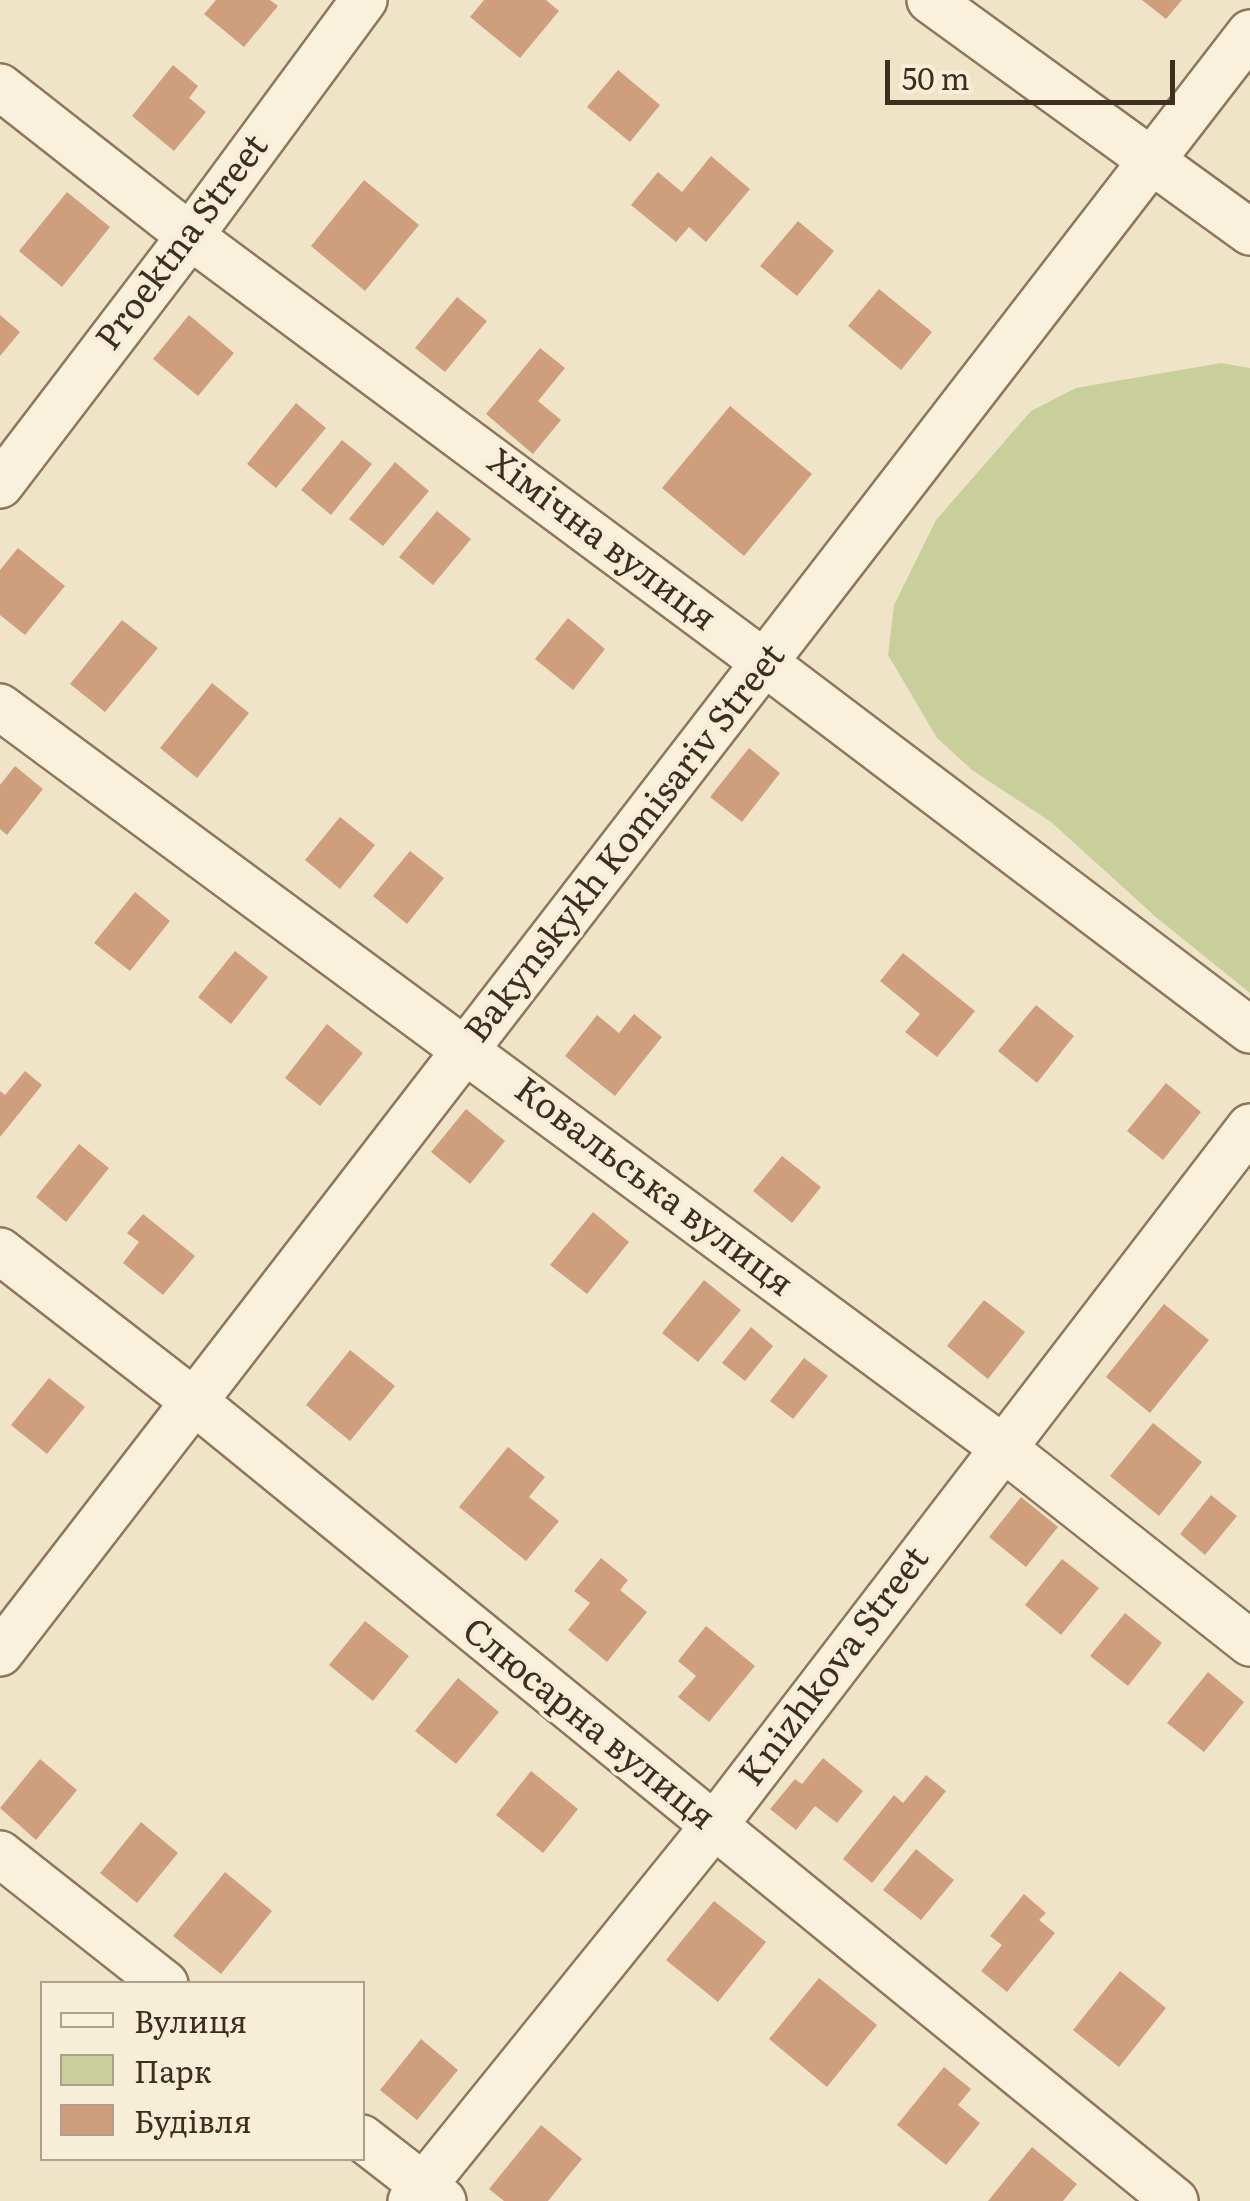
<!DOCTYPE html>
<html>
<head>
<meta charset="utf-8">
<style>
	body { margin:0 }
	#map { position:relative; width:1250px; height:2201px; overflow:hidden; background:#f0e4c8; font-family:Literata,serif }
	canvas { display:block }
	.legend { position:absolute; left:40px; top:1981px; width:325px; height:180px; box-sizing:border-box; background:#f7eed8; border:2px solid #ada18e; margin:0; padding:12px 18px; list-style:none; font-size:30px; color:#3d2e20 }
	.legend li { display:flex; align-items:center; gap:20px; height:50px }
	.legend b { width:50px; border:2px solid #ada18e }
	.scale { position:absolute; left:885px; top:60px; width:290px; height:45px; box-sizing:border-box; border:5px solid #3d2e20; border-top:0; padding-left:12px; font-size:30px; line-height:35px; white-space:nowrap; color:#3d2e20; -webkit-text-stroke:8px #f7eed8; paint-order:stroke }
</style>
</head>
<body>
<div id="map">
<canvas width="1250" height="2201"></canvas>
<ul class="legend">
<li><b style="height:12px;background:#faf1dc"></b>Вулиця</li>
<li><b style="height:28px;background:#c9cf9b"></b>Парк</li>
<li><b style="height:28px;background:#cf9f7d"></b>Будівля</li>
</ul>
<div class="scale">50 m</div>
</div>
<script>
const ctx = document.querySelector('canvas').getContext('2d');
ctx.lineJoin = 'round';
function fillPath(path, color) { ctx.fillStyle = color; ctx.fill(path, 'evenodd'); }
const shape = rows => new Path2D(rows.map(r => 'M' + r).join(''));
function trace(path, color, width, dash) { ctx.strokeStyle = color; ctx.lineWidth = width; ctx.lineCap = dash ? 'butt' : 'round'; ctx.setLineDash(dash || []); ctx.stroke(path); }
function label(font, color, halo, rows, align = 'center') {
  ctx.font = font + ' Literata,serif'; ctx.lineWidth = 8; ctx.setLineDash([]); ctx.textBaseline = 'middle'; ctx.strokeStyle = halo; ctx.fillStyle = color; for (const [text, x, y, turn = 0] of rows) {
    ctx.save(); ctx.translate(x, y); ctx.rotate((+turn || 0) * Math.PI / 180); ctx.textAlign = isNaN(turn) ? turn : align; if (halo) ctx.strokeText(text, 0, 0); ctx.fillText(text, 0, 0); ctx.restore();
  }
}
fillPath(shape([
	[1221,363,1250,368,1250,993,1157,918,1051,822,972,770,937,738,888,655,894,605,936,520,1031,411,1076,388]
]), '#c9cf9b');
fillPath(shape([
	[216,0,270,0,278,6,244,47,204,14],
	[484,0,546,0,559,11,520,58,470,17],
	[1142,0,1182,0,1166,19],
	[173,65,198,86,189,98,206,112,174,151,132,116],
	[618,70,660,105,630,142,587,107],
	[711,156,750,189,706,242,689,227,676,242,631,205,658,172,682,192],
	[364,180,419,225,365,291,311,246],
	[67,192,110,227,62,287,19,251],
	[798,221,834,251,797,296,760,266],
	[879,289,932,332,901,370,848,326],
	[457,297,487,321,445,372,415,348],
	[0,315,20,332,0,356],
	[189,315,234,353,198,396,153,359],
	[540,348,565,368,538,401,561,420,533,454,486,414],
	[296,403,326,428,276,488,247,464],
	[730,406,812,474,744,556,662,488],
	[342,440,372,464,331,515,301,490],
	[395,462,429,491,383,546,349,519],
	[437,511,471,539,433,585,399,557],
	[18,548,65,586,25,635,0,615,0,570],
	[568,618,605,649,573,690,535,659],
	[122,620,158,648,105,712,70,684],
	[212,683,249,713,197,778,160,748],
	[749,748,780,773,742,822,710,797],
	[15,766,43,789,7,835,0,829,0,785],
	[340,817,375,845,340,889,305,860],
	[410,851,444,878,407,924,373,896],
	[135,892,170,921,130,971,94,943],
	[235,951,268,977,231,1024,198,997],
	[903,953,975,1011,937,1057,905,1032,920,1014,880,981],
	[1036,1005,1074,1036,1037,1083,998,1051],
	[634,1014,662,1037,615,1096,565,1056,597,1015,619,1033],
	[327,1024,363,1053,320,1106,285,1078],
	[25,1071,42,1085,0,1137,0,1091,5,1095],
	[1166,1083,1201,1112,1163,1160,1127,1131],
	[466,1109,505,1141,470,1184,431,1152],
	[79,1144,109,1168,66,1222,36,1197],
	[782,1156,821,1187,792,1223,753,1191],
	[593,1212,629,1242,587,1294,550,1265],
	[143,1214,195,1256,163,1295,123,1263,139,1242,127,1233],
	[704,1280,741,1310,698,1362,662,1333],
	[984,1300,1025,1332,988,1379,947,1346],
	[1164,1304,1209,1340,1150,1413,1106,1377],
	[751,1327,773,1346,745,1381,722,1363],
	[350,1350,395,1386,350,1441,306,1405],
	[804,1358,828,1376,793,1419,770,1401],
	[49,1378,85,1407,47,1454,11,1425],
	[1153,1423,1202,1462,1159,1516,1110,1476],
	[508,1447,545,1477,529,1497,559,1521,526,1561,459,1507],
	[1211,1495,1237,1516,1205,1555,1180,1534],
	[1021,1497,1058,1527,1026,1567,989,1537],
	[601,1558,628,1580,620,1590,647,1612,607,1662,568,1630,590,1603,574,1591],
	[1062,1559,1099,1588,1061,1635,1025,1605],
	[1125,1613,1162,1643,1128,1686,1090,1656],
	[365,1621,409,1656,373,1701,329,1665],
	[706,1626,755,1666,709,1722,678,1697,696,1676,678,1661],
	[1208,1672,1244,1702,1204,1752,1167,1723],
	[458,1678,499,1712,456,1764,415,1731],
	[823,1758,863,1791,837,1823,815,1806,796,1830,770,1809,795,1779,802,1784],
	[40,1759,77,1790,36,1840,0,1808],
	[531,1771,578,1809,543,1853,496,1815],
	[926,1775,946,1791,872,1883,843,1859,894,1795,903,1803],
	[141,1822,178,1853,137,1903,100,1873],
	[916,1849,954,1880,921,1920,883,1890],
	[225,1872,272,1911,221,1974,173,1936],
	[1024,1894,1046,1913,1039,1920,1055,1933,1007,1992,981,1971,1002,1945,990,1936],
	[714,1901,766,1942,718,2002,666,1960],
	[1120,1971,1166,2008,1119,2067,1073,2030],
	[819,1978,877,2025,827,2087,769,2039],
	[421,2039,458,2070,417,2120,380,2090],
	[944,2067,971,2089,958,2105,980,2123,946,2165,897,2125],
	[541,2125,582,2159,548,2201,504,2201,489,2189],
	[1032,2147,1077,2184,1063,2201,988,2201]
]), '#cf9f7d');
const minor = shape([
	[930,0,1250,232],
	[0,87,190,236,765,663,1250,1030],
	[0,485,190,236,364,0],
	[0,707,1002,1447,1250,1643],
	[0,1251,196,1403,1175,2201],
	[0,1653,1250,33],
	[0,1854,165,1984],
	[362,2138,443,2201],
	[411,2201,713,1827,1250,1127]
]);
trace(minor, '#8d765c', 50);
trace(minor, '#faf1dc', 45);
label('35px', '#3d2e20', '#f7eed8', [
	["Proektna Street",183,243,-53],
	["Хімічна вулиця",601,541,37],
	["Bakynskykh Komisariv Street",626,844,-52],
	["Ковальська вулиця",653,1188,37],
	["Knizhkova Street",835,1667,-53],
	["Слюсарна вулиця",588,1725,39]
]);
</script>
</body>
</html>
